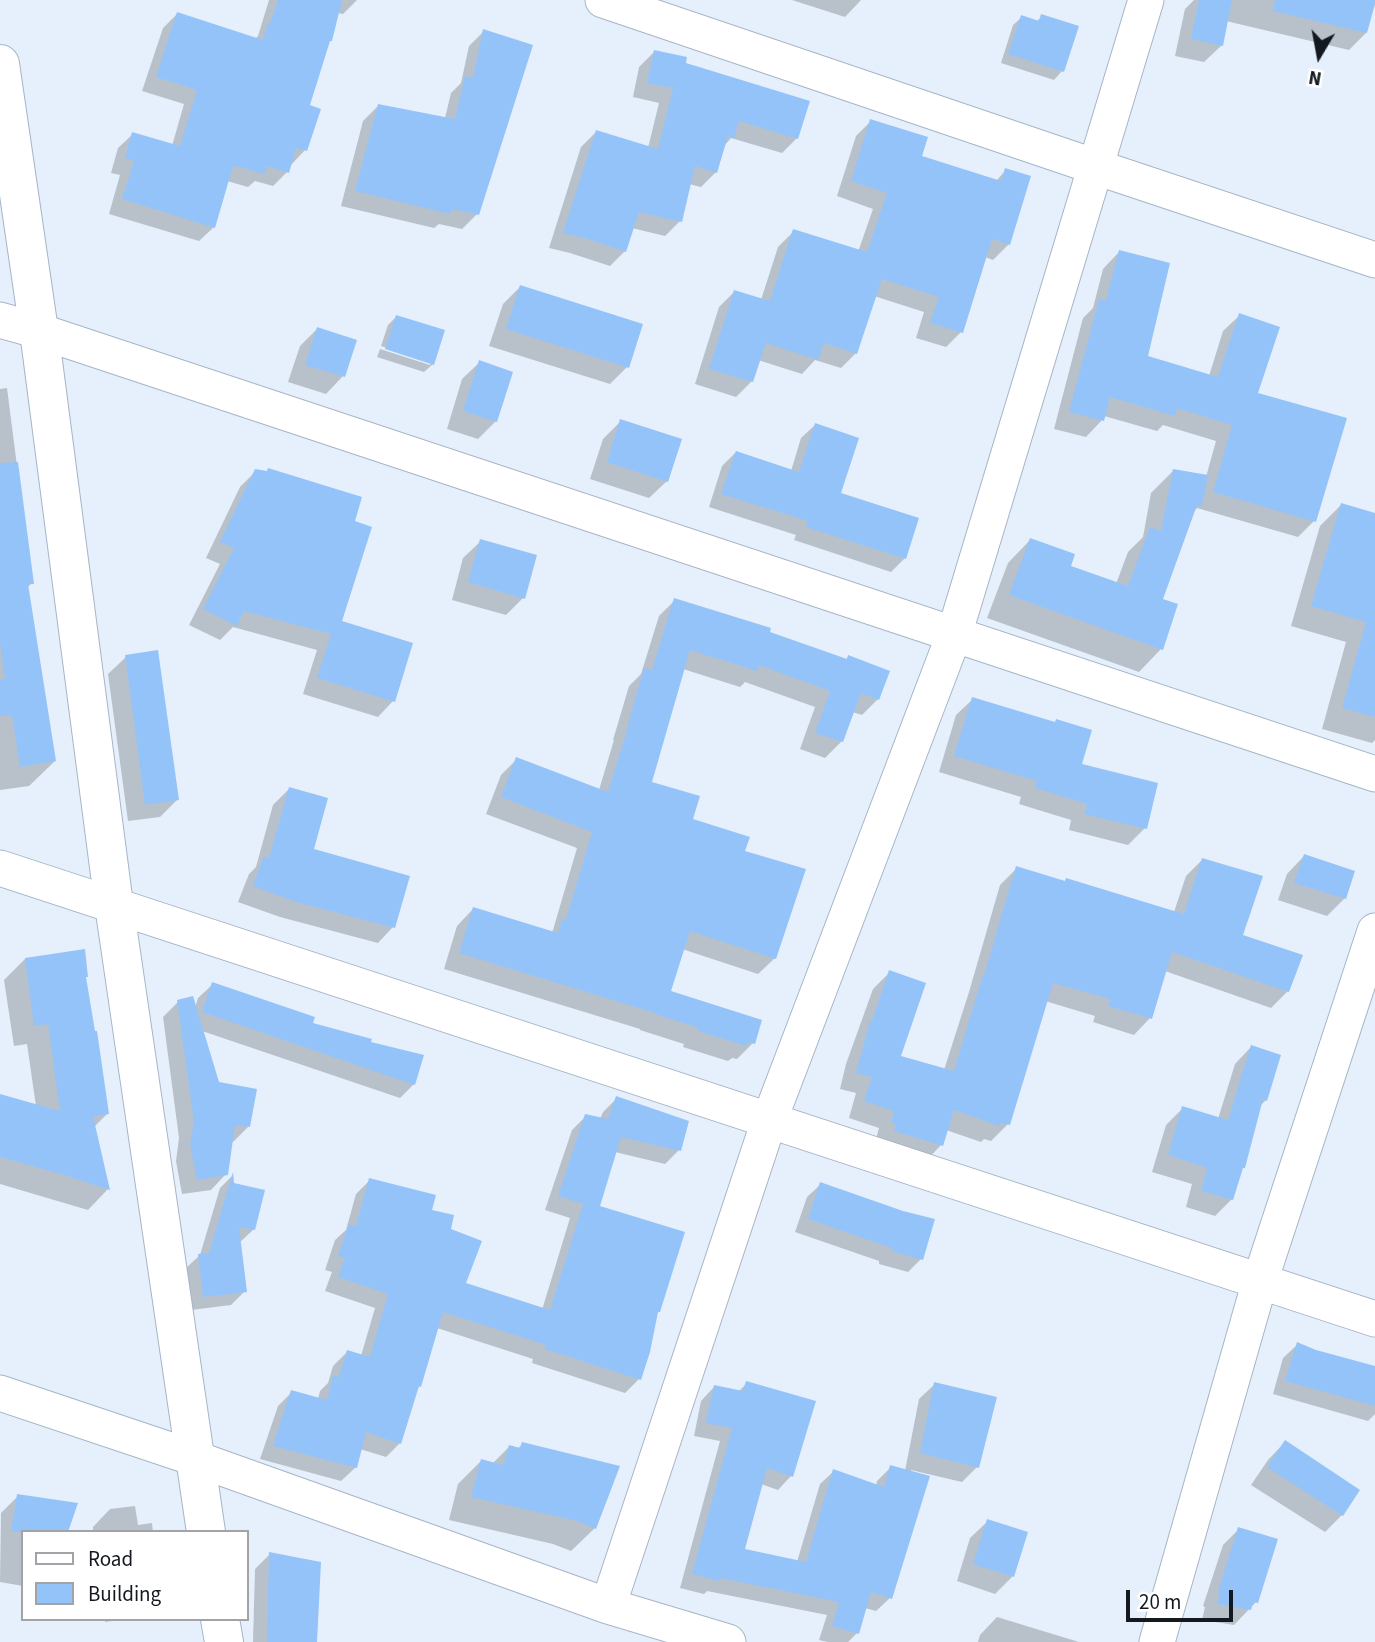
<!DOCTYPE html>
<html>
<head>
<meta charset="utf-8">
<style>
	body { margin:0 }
	#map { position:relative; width:1375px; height:1642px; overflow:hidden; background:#e6f0fc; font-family:"Source Sans 3",sans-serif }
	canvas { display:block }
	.legend { position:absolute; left:21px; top:1530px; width:228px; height:91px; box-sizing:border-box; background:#fff; border:2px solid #a1a3a6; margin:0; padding:9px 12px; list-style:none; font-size:21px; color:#141920 }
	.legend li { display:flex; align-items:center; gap:14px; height:35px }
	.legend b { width:35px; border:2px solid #a1a3a6 }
	.north { position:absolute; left:1284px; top:21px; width:70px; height:70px; -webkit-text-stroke:5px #fff; paint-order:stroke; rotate:190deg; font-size:19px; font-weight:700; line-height:28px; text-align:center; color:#141920 }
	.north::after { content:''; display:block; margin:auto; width:24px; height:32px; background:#141920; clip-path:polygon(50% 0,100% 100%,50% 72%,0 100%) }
	.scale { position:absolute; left:1126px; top:1590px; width:107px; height:32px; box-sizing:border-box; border:4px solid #141920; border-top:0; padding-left:9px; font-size:21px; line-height:24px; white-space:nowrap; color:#141920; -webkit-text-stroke:5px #fff; paint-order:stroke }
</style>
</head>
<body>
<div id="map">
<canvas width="1375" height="1642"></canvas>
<ul class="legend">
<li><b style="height:9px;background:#fff"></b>Road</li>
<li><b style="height:19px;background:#93c3f8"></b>Building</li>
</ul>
<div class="north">N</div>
<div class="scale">20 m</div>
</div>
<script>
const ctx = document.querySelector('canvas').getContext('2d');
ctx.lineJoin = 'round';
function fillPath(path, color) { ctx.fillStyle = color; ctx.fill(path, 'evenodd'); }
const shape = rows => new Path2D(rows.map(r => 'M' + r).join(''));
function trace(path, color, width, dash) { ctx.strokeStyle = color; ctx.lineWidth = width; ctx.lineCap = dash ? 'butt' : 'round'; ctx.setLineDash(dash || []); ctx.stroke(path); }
fillPath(shape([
	[269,0,357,0,343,14,337,13,307,106,305,150,291,165,287,172,273,186,255,181,248,187,227,181,214,227,199,241,109,214,120,175,111,173,118,148,133,134,172,146,184,104,142,91,163,28,177,14,255,39,258,36],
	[792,0,861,0,845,17],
	[1194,0,1374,0,1366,33,1349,50,1226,21,1222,45,1204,62,1175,56,1185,9],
	[1042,16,1077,27,1062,71,1054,80,1001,63,1013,25,1022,17,1036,22],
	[484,31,477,214,462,229,439,224,434,228,341,206,363,121,378,106,445,118,451,93,461,83,469,46],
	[654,52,684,64,797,138,782,153,731,138,724,146,716,172,701,187,689,184,680,221,665,236,632,228,625,251,610,266,570,253,549,248,581,147,596,132,648,148,659,103,633,97,639,67],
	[871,121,920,157,996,181,1006,170,1009,244,993,260,985,257,961,332,946,347,916,338,924,312,874,296,856,353,841,368,815,360,802,374,758,360,751,382,736,397,695,384,719,307,734,292,761,300,778,247,794,231,858,252,873,209,837,196,856,136],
	[1119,252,1146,357,1209,376,1223,331,1240,315,1255,395,1314,521,1298,537,1197,508,1192,514,1161,600,1161,649,1139,672,987,618,1008,563,1030,540,1068,567,1116,584,1128,552,1143,537,1151,493,1174,470,1206,477,1216,441,1163,425,1157,431,1104,416,1102,420,1086,437,1054,429,1083,318,1093,308,1103,269],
	[520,287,627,367,610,384,489,346,503,304],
	[396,317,433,364,424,372,377,357,380,349,430,365,430,362,381,346,388,325],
	[317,329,343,376,326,394,288,382,300,346],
	[480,362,496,421,478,439,447,429,462,379],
	[7,388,32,583,27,588,55,761,29,786,0,790,0,389],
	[621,421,667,481,649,498,590,479,603,439],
	[815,425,838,494,905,558,891,572,794,540,796,535,709,507,722,466,736,452,791,471,801,438],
	[256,471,353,522,340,622,393,701,378,717,303,694,317,650,233,627,220,640,189,625,220,564,206,558,240,487],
	[1341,505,1375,515,1375,740,1372,743,1322,729,1346,642,1291,626,1320,526],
	[481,541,523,598,506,615,452,600,463,558],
	[675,600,845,661,848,657,878,699,862,715,852,712,841,742,825,758,800,749,815,707,745,682,740,687,683,669,649,783,690,820,743,852,775,958,758,974,682,949,669,992,753,1043,737,1059,732,1058,728,1061,683,1047,684,1044,640,1030,640,1029,444,969,457,926,473,909,551,933,553,930,577,848,486,814,501,775,517,759,599,790,614,740,613,740,629,686,641,674,659,616],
	[126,657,177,800,160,817,128,821,108,674],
	[973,699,1079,765,1145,828,1128,845,1069,830,1071,820,1019,804,1021,797,939,772,956,715],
	[289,789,312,850,393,927,378,943,280,917,238,902,249,874,256,867,273,805],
	[1304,856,1345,898,1327,916,1278,900,1287,874],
	[1202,860,1241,936,1288,991,1271,1008,1165,971,1150,1018,1134,1035,1093,1022,1095,1016,1045,1001,1008,1124,991,1141,984,1139,981,1142,946,1130,941,1145,925,1162,876,1139,879,1128,849,1118,856,1093,840,1089,846,1064,873,989,890,972,899,1057,944,1070,969,992,1000,885,1017,868,1174,912,1186,876],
	[25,959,85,978,107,1114,94,1127,108,1189,88,1210,0,1184,0,1096,36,1106,27,1044,14,1046,4,980],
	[213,984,311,1024,369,1043,414,1084,400,1098,202,1031,217,1084,248,1127,233,1142,231,1141,226,1174,211,1190,182,1194,176,1161,179,1138,163,1017,178,1002,195,1008,198,998],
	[1251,1047,1266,1100,1260,1106,1232,1199,1215,1216,1186,1207,1192,1184,1152,1172,1166,1125,1183,1108,1218,1119,1235,1064],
	[617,1098,679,1150,665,1164,615,1152,598,1207,658,1311,648,1352,639,1379,625,1393,532,1363,533,1359,437,1328,420,1386,417,1389,400,1443,386,1457,360,1449,356,1467,341,1481,260,1459,278,1406,292,1392,318,1399,320,1391,328,1383,333,1366,347,1352,361,1356,375,1308,325,1291,332,1272,325,1270,335,1240,346,1230,356,1194,370,1180,430,1211,449,1230,463,1284,542,1310,570,1218,545,1210,572,1130,586,1116,600,1119,603,1112],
	[232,1176,233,1185,253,1230,239,1243,245,1291,231,1305,191,1310,185,1269,200,1255,220,1188],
	[821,1184,921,1259,908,1272,879,1264,879,1261,795,1232,807,1197],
	[1297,1345,1375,1368,1375,1414,1368,1421,1273,1394,1283,1358],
	[747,1383,791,1476,778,1490,761,1484,743,1551,797,1562,820,1484,834,1471,876,1486,877,1481,891,1467,905,1471,919,1399,935,1384,977,1467,962,1482,911,1470,890,1598,876,1611,865,1608,857,1633,848,1642,828,1642,819,1640,827,1615,707,1591,704,1594,680,1588,720,1441,694,1436,701,1401,714,1387,738,1392],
	[1285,1442,1342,1515,1325,1532,1251,1485,1268,1460],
	[523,1444,595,1528,571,1551,553,1544,449,1520,458,1484,481,1461,492,1464,509,1447,517,1449],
	[18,1496,23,1532,23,1586,0,1582,1,1513],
	[135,1506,138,1525,152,1523,153,1532,93,1532,93,1527,110,1509],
	[988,1521,1026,1533,1012,1577,995,1594,957,1581,970,1538],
	[1239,1529,1256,1602,1234,1625,1202,1620,1205,1607,1203,1606,1223,1545],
	[270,1554,316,1642,253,1642,255,1569],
	[997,1617,1079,1642,978,1642,980,1635],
	[105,1619,127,1619,105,1622]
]), '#0003');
fillPath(shape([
	[278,0,342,0,332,41,330,41,310,105,321,109,307,151,296,148,289,173,267,166,264,174,237,166,236,167,233,166,215,228,122,199,134,161,125,158,132,132,180,146,197,90,156,77,177,12,263,40,268,23,270,24],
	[1199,0,1232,0,1223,46,1191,39],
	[1275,0,1375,0,1375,4,1367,33,1273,11],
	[1041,14,1079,26,1064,72,1008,54,1021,15,1039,21],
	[483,29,533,45,479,215,452,209,450,214,355,191,378,104,455,119,465,76,473,78],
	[654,50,687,57,686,63,810,101,798,139,739,121,734,138,728,136,717,173,695,166,682,222,639,212,626,252,585,238,563,233,596,130,658,149,673,88,647,83],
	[870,119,928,137,922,156,1001,181,1005,168,1031,176,1010,245,992,239,963,333,930,323,939,297,882,279,857,354,824,343,818,360,766,343,753,382,709,369,734,290,770,301,793,229,867,252,887,193,851,181],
	[1119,250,1170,263,1148,356,1218,377,1239,313,1280,327,1258,393,1347,418,1316,522,1213,492,1232,425,1177,408,1175,416,1110,397,1104,421,1069,412,1099,299,1106,301],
	[520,285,643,324,629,368,506,329],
	[396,315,445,330,434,365,385,349],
	[317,327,357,340,345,377,305,365],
	[479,360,513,372,497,422,463,411],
	[620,419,682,439,668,482,607,462],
	[815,423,859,438,841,493,919,518,906,559,806,527,808,521,721,494,736,451,799,472],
	[18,462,34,584,28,584,56,761,20,767,12,715,0,716,0,679,5,679,0,643,0,463],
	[268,468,362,497,355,521,372,527,342,621,413,643,395,702,317,678,331,634,244,611,237,626,203,609,234,548,220,542,255,469,267,471],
	[1173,469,1208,475,1202,506,1197,505,1163,599,1178,604,1163,650,1009,595,1030,538,1075,554,1071,566,1128,586,1150,527,1161,531],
	[1341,503,1375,513,1375,717,1342,708,1366,622,1311,606],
	[480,539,537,555,525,599,468,582],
	[674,598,771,628,770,632,847,659,848,655,890,671,879,700,861,693,843,742,815,733,830,691,759,665,757,671,690,650,652,782,700,796,693,819,750,837,745,851,806,869,776,959,690,931,671,991,762,1020,755,1044,747,1042,746,1046,698,1031,699,1028,655,1014,655,1013,459,953,473,907,558,933,562,919,566,920,592,832,501,797,516,757,608,792,629,724,628,724,644,668,652,670],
	[158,650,179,800,145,805,125,655],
	[972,697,1055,722,1056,719,1092,730,1082,764,1158,783,1147,829,1084,814,1087,804,1035,788,1037,781,954,756],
	[289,787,328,798,314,849,410,876,395,928,296,902,253,886,264,856,269,858],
	[1304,854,1355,871,1346,899,1294,883],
	[1202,858,1263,876,1243,935,1303,955,1289,992,1172,952,1152,1019,1108,1006,1110,999,1053,983,1010,1125,1001,1123,999,1126,954,1110,943,1146,894,1131,896,1124,891,1123,894,1111,864,1101,872,1077,856,1073,870,1021,872,1021,889,970,926,983,901,1056,954,1071,983,975,984,976,1016,866,1065,881,1066,878,1184,914],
	[85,949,88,977,86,977,95,1031,97,1031,109,1114,93,1116,110,1190,64,1175,0,1157,0,1094,60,1111,48,1024,34,1026,25,958],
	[212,982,315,1017,313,1023,372,1039,371,1042,424,1055,415,1085,202,1012],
	[193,996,219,1082,257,1089,250,1127,235,1125,228,1175,197,1180,190,1144,194,1122,177,1000],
	[1251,1045,1281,1055,1267,1101,1263,1099,1245,1168,1243,1168,1233,1200,1201,1191,1207,1168,1168,1155,1182,1106,1228,1120],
	[616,1096,689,1121,681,1151,621,1137,600,1206,685,1232,660,1312,658,1312,650,1352,641,1380,545,1349,546,1345,443,1312,421,1387,419,1386,401,1444,366,1432,357,1468,273,1446,291,1390,327,1400,333,1375,339,1377,347,1350,370,1357,388,1294,338,1277,345,1258,338,1256,349,1224,356,1226,369,1178,436,1195,432,1210,454,1215,451,1229,482,1241,466,1283,550,1310,583,1204,558,1196,585,1114,608,1119],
	[233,1172,234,1183,265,1190,255,1230,239,1227,247,1292,203,1297,198,1254,209,1253],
	[820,1182,903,1211,935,1219,923,1260,891,1251,892,1248,808,1219],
	[1297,1342,1316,1350,1375,1366,1375,1406,1285,1381],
	[746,1381,816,1401,793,1477,767,1468,745,1549,806,1562,833,1469,884,1487,890,1465,930,1476,892,1599,871,1592,859,1634,832,1626,839,1602,720,1578,719,1581,692,1574,732,1428,706,1423,714,1385,743,1391],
	[934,1382,997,1397,979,1468,920,1453],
	[1285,1440,1360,1490,1343,1516,1267,1467],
	[522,1442,620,1466,596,1529,577,1521,471,1497,481,1459,503,1465,509,1445,520,1448],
	[17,1494,78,1503,68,1532,11,1532],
	[987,1519,1028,1532,1014,1577,973,1564],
	[1238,1527,1278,1539,1258,1603,1253,1602,1251,1610,1217,1604,1220,1591,1218,1591],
	[269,1552,321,1562,317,1642,267,1642]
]), '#93c3f8');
const minor = shape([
	[603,0,1096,167,1375,260],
	[0,320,39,331,1375,774],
	[0,868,1375,1319],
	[0,1393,194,1458,608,1606,728,1642],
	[608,1606,769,1121,954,635,1146,0],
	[1157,1642,1260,1281,1375,931]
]);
const secondary = shape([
	[0,64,39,331,114,905,206,1532],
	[220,1619,224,1642]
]);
trace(minor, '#a5b5c7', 37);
trace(secondary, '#a5b5c7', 40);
trace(minor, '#fff', 35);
trace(secondary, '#fff', 38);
</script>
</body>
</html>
